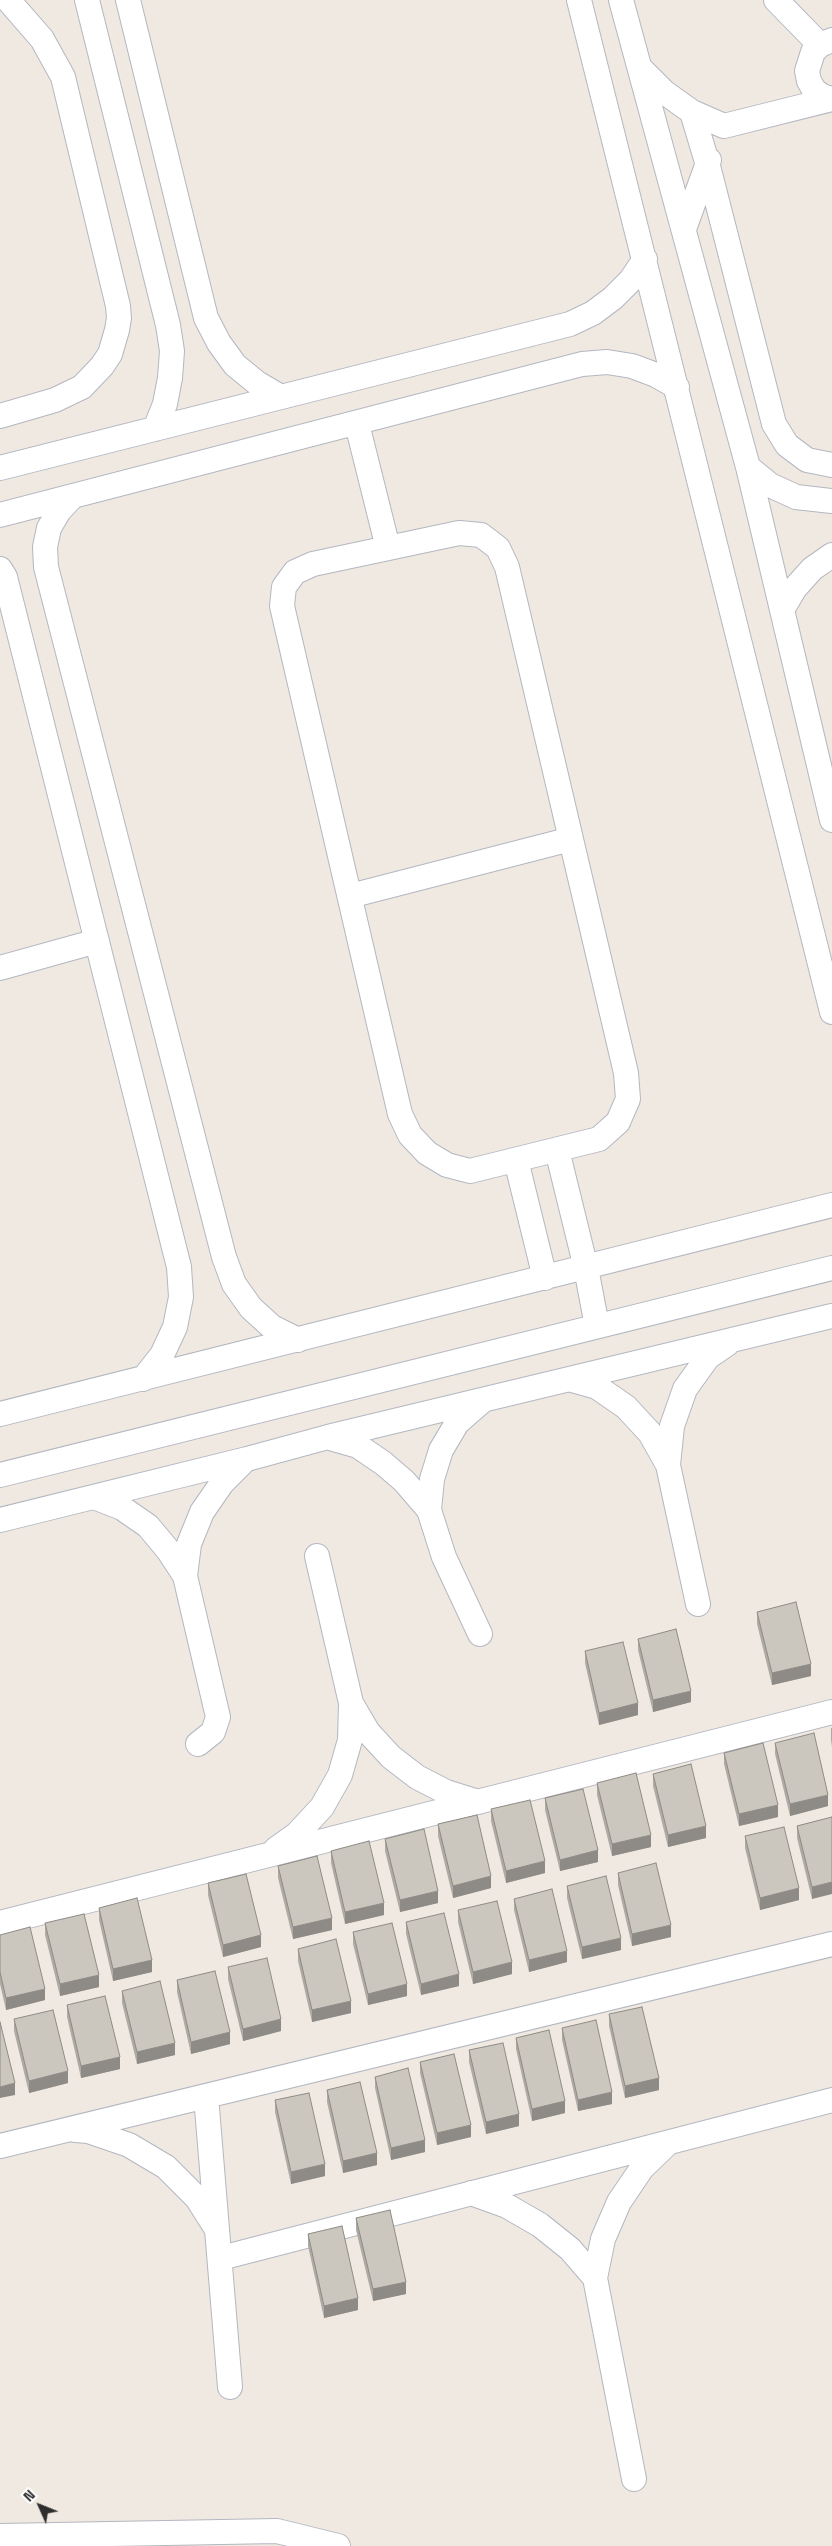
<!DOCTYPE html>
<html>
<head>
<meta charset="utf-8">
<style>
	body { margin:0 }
	#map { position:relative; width:832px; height:2546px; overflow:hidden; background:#efe9e1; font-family:"Space Grotesk",sans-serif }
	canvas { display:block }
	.north { position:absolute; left:15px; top:2481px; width:50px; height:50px; -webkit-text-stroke:4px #fff; paint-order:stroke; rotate:314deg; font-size:14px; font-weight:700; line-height:20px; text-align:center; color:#2e2e2e }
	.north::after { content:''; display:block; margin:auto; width:18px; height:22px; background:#2e2e2e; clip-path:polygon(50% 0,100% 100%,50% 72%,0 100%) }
</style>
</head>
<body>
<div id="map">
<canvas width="832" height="2546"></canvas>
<div class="north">N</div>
</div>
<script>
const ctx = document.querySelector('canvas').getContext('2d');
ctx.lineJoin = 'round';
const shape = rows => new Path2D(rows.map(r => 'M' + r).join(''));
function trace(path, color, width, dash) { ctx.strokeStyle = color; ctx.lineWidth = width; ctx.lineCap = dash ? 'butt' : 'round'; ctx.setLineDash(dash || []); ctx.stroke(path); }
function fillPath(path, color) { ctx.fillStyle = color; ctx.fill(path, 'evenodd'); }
const minor = shape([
	[87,0,168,325,172,351,170,378,165,404,155,429],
	[128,0,206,318,219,343,235,365,257,383,281,397],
	[579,0,832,1012],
	[621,0,748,467,832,820],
	[776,0,820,45],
	[832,40,820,45,813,52,807,71,809,81,814,90,822,96,832,99],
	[640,68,664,92,692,112,724,126,832,99],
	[692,112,707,162,774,424,787,445,807,460,832,465],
	[684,229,709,160],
	[0,416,55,400,82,387,102,366,110,354,117,330,119,318,118,306,63,77,42,39,8,0],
	[357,424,388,548],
	[748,467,770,485,796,497,832,501],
	[0,468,570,324,593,313,613,298,631,280,645,259],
	[72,497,59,511,49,528,45,547,46,567,224,1257,234,1284,251,1308,272,1327,298,1340],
	[0,515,582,364,607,362,632,366,656,375,677,387],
	[459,533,481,535,498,548,507,567,626,1073,628,1099,618,1122,599,1139,470,1171,447,1165,427,1153,410,1135,400,1114,282,606,284,587,295,572,313,564,459,533],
	[0,569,5,577,179,1267,181,1297,175,1327,162,1355,143,1379],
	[782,610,795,588,812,569,832,555],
	[350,896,571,839],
	[0,968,97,941],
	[557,1150,586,1268,597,1326],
	[516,1160,545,1278],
	[572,1380,597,1387,626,1407,650,1433,668,1465],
	[0,1414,832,1205],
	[330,1438,358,1446,383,1463,404,1481,429,1510],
	[0,1475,832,1268],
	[94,1497,122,1508,148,1526,168,1550,185,1576,218,1717,213,1732,198,1744],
	[0,1520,247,1459,328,1437,832,1316],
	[185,1576,189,1544,202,1512,222,1483,244,1461],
	[698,1604,668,1465,672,1426,685,1389,708,1357,727,1344],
	[480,1634,444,1557,429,1510,432,1479,441,1450,457,1423,481,1402],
	[351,1703,368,1732,391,1757,417,1777,446,1792,478,1802],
	[276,1849,297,1834,322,1807,340,1775,350,1740,351,1703,317,1556],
	[0,1923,832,1712],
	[206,2096,230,2387],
	[75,2130,88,2131,129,2145,166,2167,197,2198,216,2228],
	[0,2146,832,1944],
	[471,2193,507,2206,540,2225,570,2249,595,2278],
	[221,2258,832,2100],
	[634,2479,595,2278,603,2239,619,2202,642,2168,668,2143],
	[0,2536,277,2531,338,2546]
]);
trace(minor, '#b4b7c1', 26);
trace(minor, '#fff', 24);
fillPath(shape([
	[757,1612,811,1676,772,1685,757,1624],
	[638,1639,691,1702,653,1712,638,1650],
	[585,1651,638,1715,599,1725,585,1663],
	[831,1728,832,1728,832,1747,831,1740],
	[775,1743,828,1806,790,1816,775,1754],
	[724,1753,778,1817,739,1826,724,1764],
	[653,1774,706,1838,668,1847,653,1786],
	[597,1783,651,1847,612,1856,597,1795],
	[545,1798,598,1862,560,1871,545,1810],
	[491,1809,545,1873,506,1883,491,1821],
	[832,1817,812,1899,797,1838,797,1826],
	[438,1824,491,1888,453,1898,438,1836],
	[745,1836,799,1900,760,1910,745,1848],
	[385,1839,438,1903,400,1912,385,1851],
	[331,1851,384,1915,345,1924,331,1863],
	[278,1866,332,1930,293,1939,278,1878],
	[618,1873,671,1937,632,1946,618,1885],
	[208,1883,261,1947,223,1957,208,1895],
	[567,1886,621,1950,582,1959,567,1898],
	[514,1899,567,1962,529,1972,514,1910],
	[99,1908,152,1972,113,1981,99,1920],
	[458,1910,512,1974,473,1984,458,1922],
	[406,1922,459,1986,421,1995,406,1934],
	[45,1923,99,1987,60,1996,45,1935],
	[353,1932,407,1996,368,2005,353,1944],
	[0,1935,45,2000,6,2010,0,1984],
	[298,1949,351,2013,312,2022,298,1961],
	[228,1967,281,2031,243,2041,228,1979],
	[177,1980,230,2044,191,2054,177,1992],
	[122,1991,175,2055,137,2064,122,2003],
	[67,2005,120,2069,81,2078,67,2017],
	[609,2014,659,2090,625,2098,609,2026],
	[14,2019,68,2083,29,2093,14,2031],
	[562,2028,612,2104,578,2111,562,2040],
	[516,2038,565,2113,532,2121,516,2049],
	[469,2050,519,2126,486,2134,469,2062],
	[420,2062,471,2137,437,2145,420,2073],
	[375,2077,425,2152,391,2160,375,2088],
	[327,2090,377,2165,343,2173,327,2102],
	[275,2100,325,2176,291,2184,275,2112],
	[356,2218,406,2294,373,2301,356,2230],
	[308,2234,358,2310,324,2318,308,2246]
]), '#afaba4');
fillPath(shape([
	[811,1664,811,1676,772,1685,772,1673],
	[691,1691,691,1702,653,1712,653,1700],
	[638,1703,638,1715,599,1725,599,1713],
	[828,1795,828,1806,790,1816,790,1804],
	[778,1805,778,1817,739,1826,739,1814],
	[706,1826,706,1838,668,1847,668,1835],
	[651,1835,651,1847,612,1856,612,1844],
	[598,1850,598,1862,560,1871,560,1860],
	[545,1861,545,1873,506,1883,506,1871],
	[491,1876,491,1888,453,1898,453,1886],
	[832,1882,832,1894,812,1899,812,1887],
	[799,1888,799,1900,760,1910,760,1898],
	[438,1891,438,1903,400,1912,400,1900],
	[384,1903,384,1915,345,1924,345,1912],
	[332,1918,332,1930,293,1939,293,1927],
	[671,1925,671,1937,632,1946,632,1934],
	[261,1935,261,1947,223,1957,223,1945],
	[621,1938,621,1950,582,1959,582,1947],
	[567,1951,567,1962,529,1972,529,1960],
	[152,1960,152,1972,113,1981,113,1969],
	[512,1962,512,1974,473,1984,473,1972],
	[459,1974,459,1986,421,1995,421,1984],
	[99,1975,99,1987,60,1996,60,1984],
	[407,1984,407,1996,368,2005,368,1994],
	[45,1989,45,2000,6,2010,6,1998],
	[351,2001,351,2013,312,2022,312,2010],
	[281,2019,281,2031,243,2041,243,2029],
	[230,2032,230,2044,191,2054,191,2042],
	[175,2043,175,2055,137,2064,137,2052],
	[120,2057,120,2069,81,2078,81,2066],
	[68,2071,68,2083,29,2093,29,2081],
	[659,2078,659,2090,625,2098,625,2086],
	[15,2083,15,2095,0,2098,0,2087],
	[612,2092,612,2104,578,2111,578,2100],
	[565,2101,565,2113,532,2121,532,2109],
	[519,2114,519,2126,486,2134,486,2122],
	[471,2125,471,2137,437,2145,437,2133],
	[425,2140,425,2152,391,2160,391,2148],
	[377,2153,377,2165,343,2173,343,2161],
	[325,2164,325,2176,291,2184,291,2172],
	[406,2282,406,2294,373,2301,373,2289],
	[358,2298,358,2310,324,2318,324,2306]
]), '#8e8b86');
const building = shape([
	[796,1602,811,1664,772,1673,757,1612,796,1602],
	[676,1629,691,1691,653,1700,638,1639,676,1629],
	[623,1642,638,1703,599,1713,585,1651,623,1642],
	[814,1733,828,1795,790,1804,775,1743,814,1733],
	[763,1743,778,1805,739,1814,724,1753,763,1743],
	[691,1764,706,1826,668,1835,653,1774,691,1764],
	[636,1773,651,1835,612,1844,597,1783,636,1773],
	[583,1789,598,1850,560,1860,545,1798,583,1789],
	[530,1800,545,1861,506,1871,491,1809,530,1800],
	[477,1815,491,1876,453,1886,438,1824,477,1815],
	[832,1817,832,1882,812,1887,797,1826,832,1817],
	[784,1827,799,1888,760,1898,745,1836,784,1827],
	[424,1829,438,1891,400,1900,385,1839,424,1829],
	[369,1841,384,1903,345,1912,331,1851,369,1841],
	[317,1856,332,1918,293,1927,278,1866,317,1856],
	[656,1863,671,1925,632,1934,618,1873,656,1863],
	[246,1874,261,1935,223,1945,208,1883,246,1874],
	[606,1876,621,1938,582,1947,567,1886,606,1876],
	[552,1889,567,1951,529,1960,514,1899,552,1889],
	[137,1898,152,1960,113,1969,99,1908,137,1898],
	[497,1901,512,1962,473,1972,458,1910,497,1901],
	[444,1913,459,1974,421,1984,406,1922,444,1913],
	[84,1914,99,1975,60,1984,45,1923,84,1914],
	[392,1923,407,1984,368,1994,353,1932,392,1923],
	[30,1927,45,1989,6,1998,0,1972,0,1935,30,1927],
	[336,1939,351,2001,312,2010,298,1949,336,1939],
	[267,1958,281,2019,243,2029,228,1967,267,1958],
	[215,1971,230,2032,191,2042,177,1980,215,1971],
	[160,1981,175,2043,137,2052,122,1991,160,1981],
	[105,1996,120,2057,81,2066,67,2005,105,1996],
	[642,2007,659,2078,625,2086,609,2014,642,2007],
	[53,2010,68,2071,29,2081,14,2019,53,2010],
	[596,2020,612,2092,578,2100,562,2028,596,2020],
	[0,2022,15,2083,0,2087,0,2022],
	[549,2030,565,2101,532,2109,516,2038,549,2030],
	[503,2043,519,2114,486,2122,469,2050,503,2043],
	[454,2054,471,2125,437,2133,420,2062,454,2054],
	[408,2068,425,2140,391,2148,375,2077,408,2068],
	[360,2082,377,2153,343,2161,327,2090,360,2082],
	[309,2093,325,2164,291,2172,275,2100,309,2093],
	[390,2210,406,2282,373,2289,356,2218,390,2210],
	[342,2226,358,2298,324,2306,308,2234,342,2226]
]);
fillPath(building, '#cbc7bf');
trace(building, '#8e8b86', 1);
</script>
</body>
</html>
